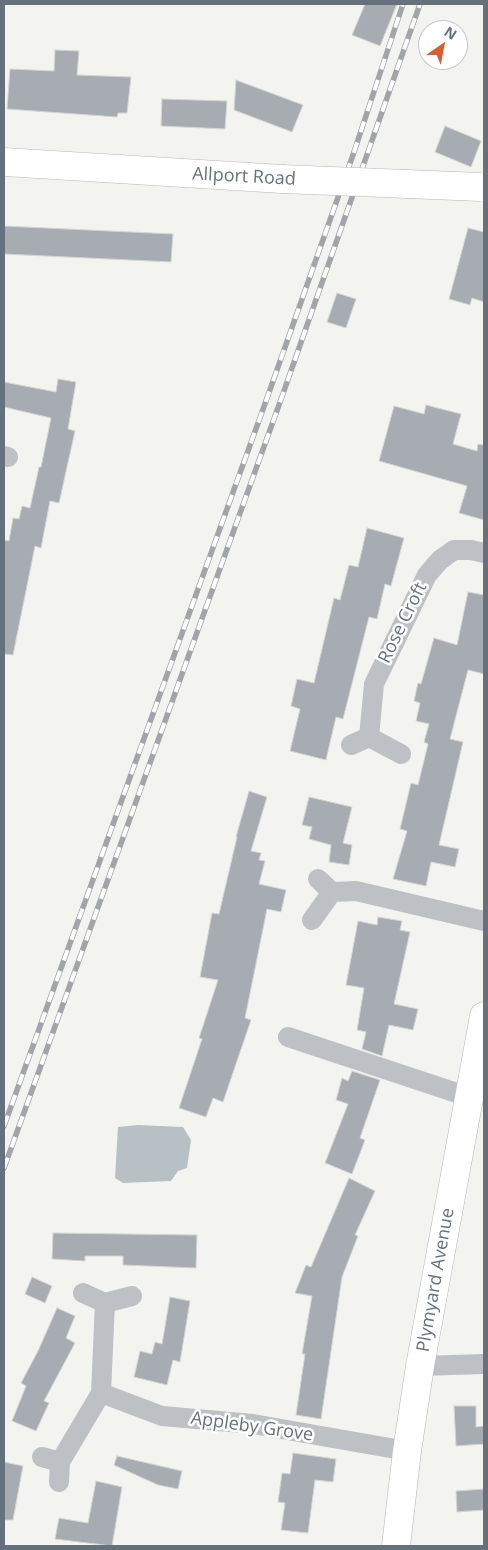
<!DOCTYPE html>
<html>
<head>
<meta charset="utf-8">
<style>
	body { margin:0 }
	#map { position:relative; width:488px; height:1550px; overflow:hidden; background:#f3f4f0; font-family:"Open Sans",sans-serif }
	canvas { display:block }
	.frame { position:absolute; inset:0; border:5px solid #65727e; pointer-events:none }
	.north { position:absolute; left:418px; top:20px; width:50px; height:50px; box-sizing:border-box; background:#fff; border:1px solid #c1c7cb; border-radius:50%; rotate:33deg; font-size:14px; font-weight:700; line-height:20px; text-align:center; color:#65727e }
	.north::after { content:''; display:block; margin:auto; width:18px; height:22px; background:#d16033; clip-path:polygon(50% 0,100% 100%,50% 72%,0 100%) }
</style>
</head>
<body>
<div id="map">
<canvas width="488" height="1550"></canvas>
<div class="frame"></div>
<div class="north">N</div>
</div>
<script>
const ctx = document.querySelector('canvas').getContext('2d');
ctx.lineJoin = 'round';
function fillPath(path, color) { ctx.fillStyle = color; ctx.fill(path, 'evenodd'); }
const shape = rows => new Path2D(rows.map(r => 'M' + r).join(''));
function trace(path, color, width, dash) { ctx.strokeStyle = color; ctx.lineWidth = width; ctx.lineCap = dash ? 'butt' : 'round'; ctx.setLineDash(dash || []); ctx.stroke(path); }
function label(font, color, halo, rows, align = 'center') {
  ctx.font = font + ' "Open Sans",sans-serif'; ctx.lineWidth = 5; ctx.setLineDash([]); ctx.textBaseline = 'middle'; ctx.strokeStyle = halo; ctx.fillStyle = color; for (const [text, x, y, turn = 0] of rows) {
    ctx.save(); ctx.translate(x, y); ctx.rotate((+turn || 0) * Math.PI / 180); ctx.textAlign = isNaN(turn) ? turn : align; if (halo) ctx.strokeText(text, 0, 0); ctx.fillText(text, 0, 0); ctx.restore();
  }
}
fillPath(shape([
	[138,1125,183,1127,191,1140,187,1168,178,1171,171,1181,123,1183,115,1178,118,1127]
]), '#b7c1c5');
const building = shape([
	[365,4,397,4,380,46,352,35,365,4],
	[55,50,79,51,77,75,131,77,127,113,118,113,117,117,7,109,10,69,54,71,55,50],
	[236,80,303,105,292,132,234,110,236,80],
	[162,99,227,101,225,129,161,126,162,99],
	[445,126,481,141,471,167,435,152,445,126],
	[4,226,173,234,171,262,4,254,4,226],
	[468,228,484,232,484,302,472,298,470,305,449,299,468,228],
	[337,293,356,299,346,328,327,322,337,293],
	[58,379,76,382,68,429,75,431,59,503,50,501,41,548,35,546,13,655,4,654,4,540,9,541,13,518,19,519,22,506,30,508,39,467,41,467,51,418,4,407,4,382,56,392,58,379],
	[426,405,461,414,453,444,477,451,478,444,484,445,484,520,459,513,467,486,379,461,394,406,424,414,426,405],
	[367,528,404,538,391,586,385,584,377,619,369,617,343,719,336,717,326,760,290,751,300,709,291,706,297,679,314,683,334,598,340,600,349,565,358,567,367,528],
	[468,592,484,595,484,674,468,670,450,739,463,742,439,845,459,849,455,867,431,862,426,886,393,879,407,831,400,829,411,783,418,785,428,744,424,742,429,724,416,721,420,703,414,701,418,683,421,684,434,638,457,645,468,592],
	[249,791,267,797,251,851,261,853,259,860,265,861,259,884,286,890,281,912,267,909,245,1018,251,1020,223,1102,213,1098,206,1117,179,1108,202,1039,199,1038,218,980,200,977,212,913,219,914,237,837,236,837,249,791],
	[309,797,352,807,343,843,352,845,349,865,329,862,331,845,309,839,312,827,302,825,309,797],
	[378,917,402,921,400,930,410,932,394,1004,418,1009,413,1030,389,1025,382,1056,362,1049,366,1032,357,1030,364,988,346,985,358,921,377,925,378,917],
	[352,1071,380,1080,360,1138,365,1140,352,1174,325,1163,348,1104,336,1100,342,1078,348,1081,352,1071],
	[349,1178,375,1191,355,1235,358,1236,342,1277,321,1419,296,1415,305,1354,302,1354,312,1296,295,1293,306,1265,311,1267,349,1178],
	[53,1233,197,1235,196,1268,123,1265,123,1256,85,1256,85,1261,52,1259,53,1233],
	[32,1277,52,1286,45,1303,25,1294,32,1277],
	[170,1297,190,1301,180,1362,173,1360,167,1385,134,1377,140,1351,152,1354,155,1342,162,1344,170,1297],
	[57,1308,75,1316,66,1338,75,1343,44,1401,49,1403,36,1431,12,1421,26,1386,21,1383,38,1351,57,1308],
	[454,1406,476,1406,476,1427,484,1426,484,1444,456,1446,454,1406],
	[293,1453,336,1459,333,1482,315,1480,308,1533,281,1530,285,1503,278,1502,282,1473,290,1474,293,1453],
	[117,1456,182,1471,178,1489,158,1485,114,1465,117,1456],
	[4,1462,23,1466,13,1520,4,1520,4,1462],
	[96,1481,122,1487,112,1546,55,1539,59,1518,88,1523,96,1481],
	[484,1489,484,1510,457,1512,456,1491,484,1489]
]);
fillPath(building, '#a6acb2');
trace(building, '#d5d5d3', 1);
const secondary = shape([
	[4,162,282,179],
	[396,1546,407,1451,420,1366,484,1016]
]);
trace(secondary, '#b2b6ba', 29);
trace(shape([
	[4,456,8,457],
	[369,737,401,754],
	[351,745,369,737,374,684,427,575,440,560,454,550,471,550,484,553],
	[318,879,332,892,356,891,484,921],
	[312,920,332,892],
	[288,1037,469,1097],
	[83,1293,105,1303],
	[420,1366,484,1364],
	[101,1393,162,1416,253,1424,407,1451],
	[42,1457,60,1462],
	[59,1482,60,1462,101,1393,105,1303,132,1296]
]), '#bdc0c4', 20);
trace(secondary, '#fff', 28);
const rail = shape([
	[4,1126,266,401,354,152,403,4],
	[4,1168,279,405,420,4]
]);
trace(rail, '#a1a5aa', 5.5);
trace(rail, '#fff', 4, [11]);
const secondaryBridge = shape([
	[282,179,481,187]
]);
trace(secondaryBridge, '#b2b6ba', 29, []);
trace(secondaryBridge, '#fff', 28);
label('18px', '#65727e', '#fff', [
	["Allport Road",244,177,3],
	["Rose Croft",403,623,-64],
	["Plymyard Avenue",436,1280,-80],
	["Appleby Grove",252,1427,8]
]);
</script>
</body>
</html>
